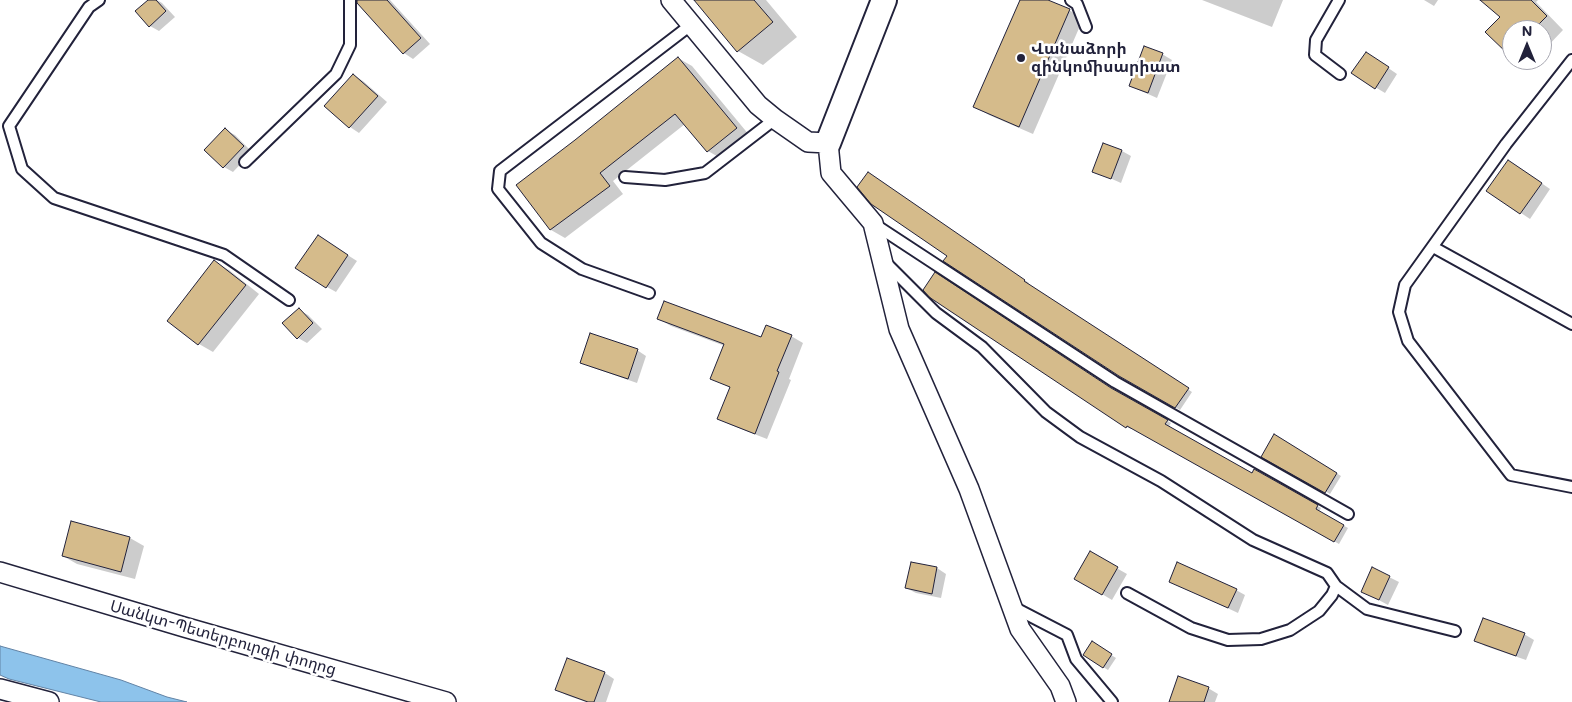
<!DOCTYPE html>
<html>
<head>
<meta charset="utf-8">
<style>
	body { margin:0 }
	#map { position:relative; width:1572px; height:702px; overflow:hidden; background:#fff; font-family:Mali,sans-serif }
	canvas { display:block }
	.north { position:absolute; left:1502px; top:20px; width:50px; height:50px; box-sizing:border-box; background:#fff; border:1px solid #a7a7b1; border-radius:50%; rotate:0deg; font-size:14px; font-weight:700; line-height:20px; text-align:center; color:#22223b }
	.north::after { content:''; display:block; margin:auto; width:18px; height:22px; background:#22223b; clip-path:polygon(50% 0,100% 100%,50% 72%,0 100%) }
</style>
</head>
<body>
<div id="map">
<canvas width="1572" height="702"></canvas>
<div class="north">N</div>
</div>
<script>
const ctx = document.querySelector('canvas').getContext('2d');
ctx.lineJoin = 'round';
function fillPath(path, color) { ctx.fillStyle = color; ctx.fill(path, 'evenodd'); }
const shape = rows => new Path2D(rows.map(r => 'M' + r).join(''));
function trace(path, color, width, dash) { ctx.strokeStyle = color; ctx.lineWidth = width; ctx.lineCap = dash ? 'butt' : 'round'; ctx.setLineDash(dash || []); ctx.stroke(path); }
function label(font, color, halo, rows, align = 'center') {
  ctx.font = font + ' Mali,"Noto Sans Armenian",sans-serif'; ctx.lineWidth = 5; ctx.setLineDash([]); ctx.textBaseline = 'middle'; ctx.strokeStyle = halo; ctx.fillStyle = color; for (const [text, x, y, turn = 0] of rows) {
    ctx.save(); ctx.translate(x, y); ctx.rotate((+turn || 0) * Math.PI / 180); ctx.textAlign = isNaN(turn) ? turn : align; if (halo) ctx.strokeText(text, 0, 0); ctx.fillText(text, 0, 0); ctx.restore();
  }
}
const water = shape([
	[0,646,121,680,167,697,187,702,101,702,9,679,0,675,0,646]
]);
fillPath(water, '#8dc3eb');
trace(water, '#6283a5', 1);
fillPath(shape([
	[150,0,157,0,162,3,175,17,159,31,150,26],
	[365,0,390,0,430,44,413,59,404,53,360,5],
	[696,0,766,0,797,37,763,65,738,51],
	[1021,0,1045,0,1069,10,1083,19,1033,134,989,115,975,107],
	[1202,0,1283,0,1272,27],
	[1424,0,1438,0,1434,6],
	[1482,0,1538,0,1536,2,1563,30,1544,50,1542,49,1542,30,1512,30,1512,55,1509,54,1502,17],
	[1162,54,1172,60,1157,98,1130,86],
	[678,58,692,66,750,136,722,159,708,151,685,124,613,181,623,194,565,238,551,230,517,185,576,141],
	[1375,59,1397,74,1385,93,1375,87],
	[354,75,363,81,387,102,359,133,350,127,326,106],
	[225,130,235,135,252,152,233,172,224,167],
	[1104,144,1122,151,1131,156,1121,183,1094,171],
	[1518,167,1550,189,1530,219,1488,191],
	[873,176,1029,283,1028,284,1192,392,1180,410,1119,375,948,255],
	[327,242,357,261,336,292,327,287],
	[215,262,229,270,259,294,213,352,199,344,168,320],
	[930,296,1115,391,1171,423,1168,428,1252,475,1255,470,1321,508,1319,512,1348,528,1339,544,1132,428,1131,429,1127,427],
	[299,310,308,315,322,329,307,343,298,338],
	[659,319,762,339,791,336,803,343,789,379,791,380,767,439,731,425,719,419,731,388,712,378,725,346,671,326],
	[637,350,646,356,637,383,591,367,582,362],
	[1275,436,1341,476,1330,494,1263,456],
	[130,538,144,546,135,579,77,564,63,556],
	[1090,553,1127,574,1112,600,1075,578],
	[912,563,937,568,946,574,941,598,916,593,906,588],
	[1373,569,1399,582,1388,605,1362,591],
	[1170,581,1236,590,1245,595,1238,613],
	[1524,634,1534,640,1526,660,1485,646,1476,640],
	[1092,643,1116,658,1108,670,1084,655],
	[568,660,605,673,614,679,606,702,586,702,566,695,557,689],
	[1208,688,1218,694,1215,702,1170,702]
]), '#0003');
const building = shape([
	[148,0,156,0,166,11,149,27,135,11,148,0],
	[357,0,387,0,421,38,403,54,357,3,357,0],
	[694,0,754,0,773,22,737,52,694,0],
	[1020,0,1048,0,1070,9,1019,127,973,107,1020,0],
	[1480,0,1531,0,1547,16,1533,30,1512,30,1512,51,1509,55,1485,32,1500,17,1480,0],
	[1144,46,1163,53,1148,93,1129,86,1144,46],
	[1366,52,1389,67,1375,89,1351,73,1366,52],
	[678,57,737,128,707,152,675,114,600,173,610,186,550,230,516,185,575,140,678,57],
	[353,74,378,96,349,128,324,106,353,74],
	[225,128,244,146,223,168,204,150,225,128],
	[1103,143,1122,150,1111,179,1092,172,1103,143],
	[1508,160,1542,183,1520,214,1486,191,1508,160],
	[868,172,1025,280,1024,281,1189,388,1175,408,1119,376,943,261,947,256,871,204,857,187,868,172],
	[318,235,348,255,326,288,295,268,318,235],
	[214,260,246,285,198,345,167,321,214,260],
	[935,272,1111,388,1168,420,1165,424,1252,473,1254,469,1318,505,1316,509,1344,525,1334,542,1127,426,1126,428,929,297,923,290,935,272],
	[664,301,761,337,766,325,792,335,777,371,779,372,755,434,717,419,730,387,710,379,724,344,657,319,664,301],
	[299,308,313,323,297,339,282,323,299,308],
	[590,333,638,349,628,379,580,363,590,333],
	[1274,434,1337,473,1325,493,1261,457,1274,434],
	[71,521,130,537,121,572,62,556,71,521],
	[1090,551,1118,567,1102,595,1074,579,1090,551],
	[911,562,937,567,932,594,905,588,911,562],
	[1177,562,1237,589,1228,608,1169,582,1177,562],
	[1372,567,1390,576,1379,600,1361,592,1372,567],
	[1483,618,1525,633,1516,656,1474,641,1483,618],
	[1092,641,1112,654,1103,668,1083,655,1092,641],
	[567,658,605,672,594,702,588,702,555,690,567,658],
	[1178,676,1209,687,1204,702,1169,702,1178,676]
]);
fillPath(building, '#d5bb8b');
trace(building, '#22223b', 1);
const service = shape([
	[99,0,89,7,9,126,22,169,54,198,224,255,289,300],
	[1071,0,1077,4,1086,27],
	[1339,0,1316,40,1315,55,1340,74],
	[1572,60,1506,144,1405,285,1399,312,1408,341,1511,475,1572,487],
	[245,162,336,74,350,45,350,0],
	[625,177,665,180,705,173,775,119],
	[874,224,1115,382,1348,514],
	[1433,247,1572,324],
	[885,262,936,313,982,347,1046,412,1080,437,1161,481,1253,540,1327,573,1336,586,1332,595,1319,611,1290,630,1261,639,1228,640,1191,628,1127,593],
	[649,293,582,269,541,243,498,189,500,171,692,24],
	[1336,586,1367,609,1455,631],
	[1013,607,1067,635,1076,659,1112,702]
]);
const minor = shape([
	[671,0,758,105,775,119,808,142,828,143,831,173,873,223,899,329,969,489,1020,629,1060,686,1066,702],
	[0,572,184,627,446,702],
	[0,689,49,702]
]);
const tertiary = shape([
	[828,143,884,0]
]);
trace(service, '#22223b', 14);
trace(minor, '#22223b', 22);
trace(tertiary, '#22223b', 28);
trace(service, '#fff', 10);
trace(minor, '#fff', 19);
trace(tertiary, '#fff', 24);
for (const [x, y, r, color] of [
	[1021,58,5,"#22223b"]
]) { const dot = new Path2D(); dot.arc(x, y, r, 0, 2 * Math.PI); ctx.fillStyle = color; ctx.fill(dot); trace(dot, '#fff', 2); }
label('bold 16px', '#22223b', '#fff', [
	["Վանաձորի",1031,49],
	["զինկոմիսարիատ",1031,67]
], 'left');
label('16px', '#22223b', '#fff', [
	["Սանկտ-Պետերբուրգի փողոց",223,638,16]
]);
</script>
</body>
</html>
